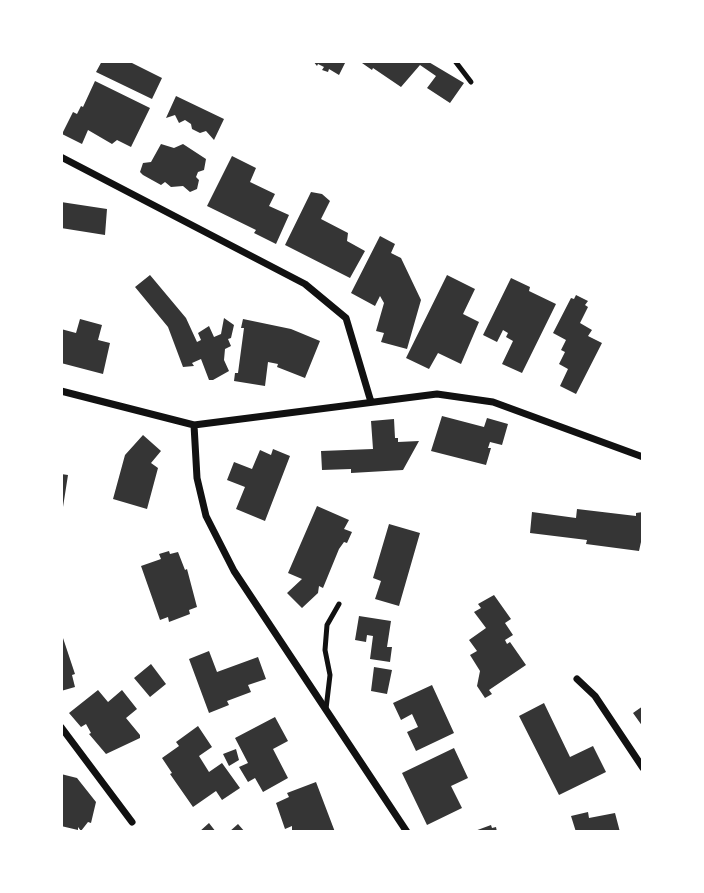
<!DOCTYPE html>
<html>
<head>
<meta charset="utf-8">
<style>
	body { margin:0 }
	#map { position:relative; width:704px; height:893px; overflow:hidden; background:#fff; font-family:Inter,sans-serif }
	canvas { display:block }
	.frame { position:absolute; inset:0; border:63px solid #fff; pointer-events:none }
</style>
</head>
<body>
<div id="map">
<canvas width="704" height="893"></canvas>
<div class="frame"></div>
</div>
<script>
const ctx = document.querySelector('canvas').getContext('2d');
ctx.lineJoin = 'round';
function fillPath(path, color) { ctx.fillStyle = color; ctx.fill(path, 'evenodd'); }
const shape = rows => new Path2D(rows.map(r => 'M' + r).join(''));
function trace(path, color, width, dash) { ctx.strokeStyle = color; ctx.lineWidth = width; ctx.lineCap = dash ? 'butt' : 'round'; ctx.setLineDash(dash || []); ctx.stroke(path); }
fillPath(shape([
	[102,61,128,61,162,78,152,99,96,72],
	[313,61,346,61,339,75,329,69,328,72,322,70,324,67,318,64,317,66],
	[363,61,427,61,464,83,450,103,427,88,436,76,420,65,401,87,373,68,372,70,362,63],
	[95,81,150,108,131,147,117,140,112,144,88,130,82,144,62,134,73,112,77,114,81,106,83,107],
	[176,96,224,119,214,140,206,131,200,133,192,129,191,124,185,120,179,123,175,115,166,118],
	[161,144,174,148,183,144,206,159,204,170,198,172,196,177,199,180,197,189,190,192,183,186,171,187,165,182,161,185,143,175,140,172,143,163,151,162],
	[232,156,256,168,250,182,275,194,269,206,289,215,276,244,254,233,256,230,207,206],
	[311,192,322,194,330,201,321,219,348,233,347,241,365,251,350,278,285,245],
	[61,202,107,209,105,235,61,228],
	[380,236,395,244,391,253,401,258,421,300,407,349,381,342,384,333,376,331,384,303,380,296,375,306,351,293],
	[150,275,186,318,197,342,201,340,198,333,209,326,214,337,221,334,224,318,234,325,231,338,228,339,231,346,225,349,224,360,229,371,213,380,209,380,201,359,192,363,194,366,183,367,168,327,135,287],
	[447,275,475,289,463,314,479,322,461,364,438,353,429,369,406,358],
	[511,278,530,287,529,291,556,304,522,373,502,364,513,341,506,337,508,333,503,330,497,342,483,335],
	[576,295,588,301,585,305,588,307,580,323,592,330,588,336,602,343,576,394,560,386,568,369,559,364,565,352,561,350,566,340,553,333,571,298,574,299],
	[80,319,102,325,98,340,110,343,103,374,61,363,61,329,76,333],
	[243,319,291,329,320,341,305,378,277,367,278,364,268,362,265,386,234,381,235,373,238,373,244,328,241,328],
	[442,416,484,427,487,418,508,424,502,445,490,442,488,448,491,448,486,465,431,451],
	[394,419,395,438,398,438,398,442,419,441,403,470,351,473,351,469,322,470,321,451,373,449,371,421],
	[143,435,161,451,151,463,158,468,147,509,113,499,125,455],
	[273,449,290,456,265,521,236,509,245,487,227,480,234,462,252,469,260,450,271,455],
	[61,474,68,475,63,507,61,506],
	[317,506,349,520,344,529,352,532,347,543,344,542,339,549,323,588,319,586,318,593,302,608,287,593,302,579,288,573],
	[577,509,636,516,636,513,643,512,643,533,639,551,586,544,587,540,530,533,532,512,576,518],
	[389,524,420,533,399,606,375,599,381,581,373,578],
	[169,551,170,554,178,552,185,570,187,569,197,607,189,610,190,614,169,622,168,617,160,620,141,566,161,559,159,554],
	[494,595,511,619,505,623,513,635,505,640,507,644,510,642,526,665,489,690,492,694,485,698,477,686,480,671,470,655,477,651,469,640,486,628,474,612,481,608,478,604],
	[359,616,391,621,387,647,392,647,390,662,370,659,373,636,367,635,366,642,355,640],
	[61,632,75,674,72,675,75,687,61,691],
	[209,651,217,672,258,657,266,679,248,685,251,692,227,701,229,705,209,713,189,659],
	[151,664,166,684,150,697,134,678],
	[374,667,392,670,387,694,371,691],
	[432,685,454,733,416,751,407,732,418,727,412,714,401,720,393,703],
	[98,690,108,702,122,690,137,709,126,718,140,735,140,738,106,754,89,734,91,733,86,724,81,727,69,713],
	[544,703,570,757,593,746,606,772,559,795,519,716],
	[643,706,643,727,633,713],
	[275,717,288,741,273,749,288,778,263,792,255,778,248,782,239,767,248,763,235,738],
	[198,726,212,747,199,756,209,772,222,763,240,788,222,800,216,791,193,807,170,774,172,773,162,758,179,746,176,742],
	[454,748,468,778,451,786,462,808,427,825,402,773],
	[236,749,239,760,229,766,223,754],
	[61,774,77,778,96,802,91,823,88,822,81,831,78,827,78,830,61,826],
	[316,782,335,832,292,832,292,826,285,829,276,803,289,797,287,793],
	[588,812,589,818,615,813,620,832,576,832,571,816],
	[209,823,216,832,199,832],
	[238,824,245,832,229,832],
	[491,825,492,828,496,827,497,832,472,832]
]), '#353535');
trace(shape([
	[455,61,471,82],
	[326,709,330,675,325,650,327,625,339,604]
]), '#111', 5);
trace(shape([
	[61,157,305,284,346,318,371,402],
	[61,391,194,425,437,394,493,402,643,457],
	[194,425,197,478,206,516,234,571,407,832],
	[577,679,595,696,643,768],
	[61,727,132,822]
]), '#111', 7);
</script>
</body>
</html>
